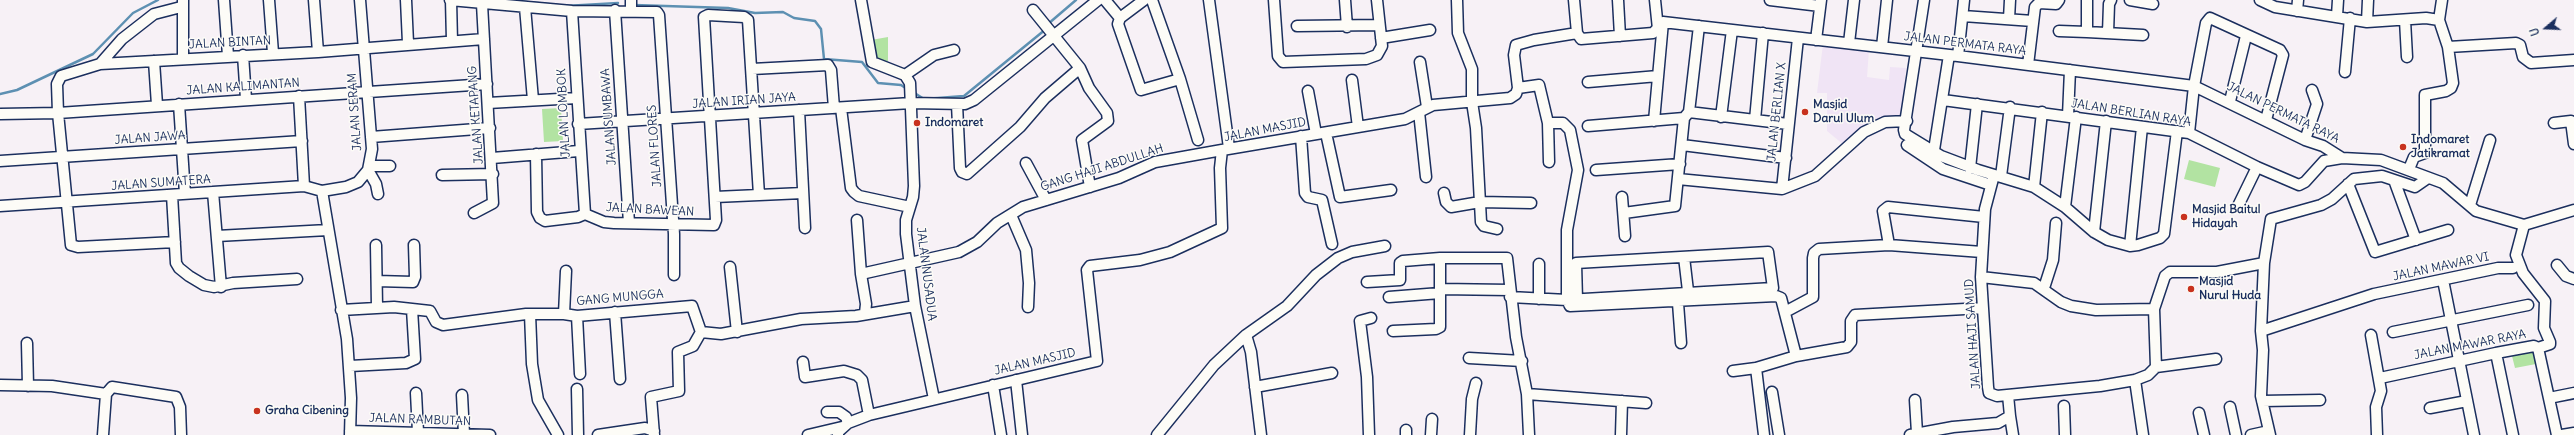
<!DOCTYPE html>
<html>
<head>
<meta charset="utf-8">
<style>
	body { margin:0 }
	#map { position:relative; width:2574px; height:435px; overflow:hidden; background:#f7f1f6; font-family:Delius,sans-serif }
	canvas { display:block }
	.north { position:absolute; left:2526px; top:8px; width:40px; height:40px; -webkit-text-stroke:3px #fdfcf7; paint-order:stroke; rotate:251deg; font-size:11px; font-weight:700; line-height:16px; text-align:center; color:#1b2f5e }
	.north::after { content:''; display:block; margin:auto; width:14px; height:18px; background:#1b2f5e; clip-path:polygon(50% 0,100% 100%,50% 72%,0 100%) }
</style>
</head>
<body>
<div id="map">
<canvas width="2574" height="435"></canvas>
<div class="north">U</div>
</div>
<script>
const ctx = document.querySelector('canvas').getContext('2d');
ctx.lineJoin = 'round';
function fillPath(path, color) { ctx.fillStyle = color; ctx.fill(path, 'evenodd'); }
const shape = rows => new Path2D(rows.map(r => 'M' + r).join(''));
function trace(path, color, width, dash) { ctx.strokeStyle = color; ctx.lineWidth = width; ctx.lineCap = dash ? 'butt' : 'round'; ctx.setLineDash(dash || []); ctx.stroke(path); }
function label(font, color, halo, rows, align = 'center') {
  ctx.font = font + ' Delius,sans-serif'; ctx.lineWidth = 3; ctx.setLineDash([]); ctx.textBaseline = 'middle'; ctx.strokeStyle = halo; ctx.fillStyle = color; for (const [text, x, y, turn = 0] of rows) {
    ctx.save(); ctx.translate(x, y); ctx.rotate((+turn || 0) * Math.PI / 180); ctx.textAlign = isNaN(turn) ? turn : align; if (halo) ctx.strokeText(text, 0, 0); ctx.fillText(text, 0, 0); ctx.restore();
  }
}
fillPath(shape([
	[1823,44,1869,49,1867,77,1889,80,1890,67,1906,68,1901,117,1885,116,1844,145,1827,131,1827,93,1817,93]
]), '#f0e4f5');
fillPath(shape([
	[888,37,888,61,876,61,871,40],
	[561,108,563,141,544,142,542,109],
	[2189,160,2220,168,2215,187,2184,179],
	[2533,352,2536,364,2515,368,2512,356]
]), '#b2e3a2');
trace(shape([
	[505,0,558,5],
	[634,5,728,8,755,13,783,12,794,18,815,21,821,29,824,59,862,62,878,83,901,85,907,89],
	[565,6,618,3],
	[1048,24,1076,0],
	[913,92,924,99,964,96,1046,29],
	[0,94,17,90,93,54,133,13,158,0]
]), '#5d90b2', 2.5);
const minor = shape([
	[183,0,183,59],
	[224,0,228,56],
	[269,0,273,53],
	[314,0,318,52],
	[406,0,408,43],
	[450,0,572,11,657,12,659,15,674,234,674,275],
	[451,0,452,41],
	[631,0,631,10],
	[861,0,872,62,905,75,910,83,914,186,913,197,906,220,906,234,915,306,934,399],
	[1105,0,1120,18],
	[1144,0,1120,18,1118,24,1141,90,1180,79],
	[1152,0,1180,79,1198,140],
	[1209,0,1229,148],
	[1274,0,1278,56,1283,62,1366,59,1377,55,1382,46,1377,0],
	[1345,0,1347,27],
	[1457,0,1458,33,1472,69,1472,102,1476,128,1481,222,1484,226,1497,229],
	[1574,0,1577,33,1581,39,1653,33,1663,22,1958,56,2194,86,2305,140,2323,146,2342,158],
	[1618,0,1620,36],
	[1655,0,1658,29],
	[1770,0,1820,6],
	[1924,0,1904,130,1905,134,1941,156,1978,170,2034,187,2065,207,2094,232,2108,240,2130,246,2138,245,2160,238,2164,234,2177,131],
	[2087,0,2087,32,2143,35],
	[2130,0,2153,4],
	[2260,0,2275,7,2367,22,2426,18,2439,20,2448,47,2453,83,2451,88,2446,91,2425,95,2425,153,2414,157,2409,169],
	[525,7,533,100],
	[615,10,629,223],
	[1033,10,1080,68,1089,88,1107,113,1108,121,1082,140,1090,187],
	[572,11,585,214],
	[2297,11,2298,0],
	[1963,16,2033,21],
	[2337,16,2338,0],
	[2009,19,2010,0],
	[2405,20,2407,57],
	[2439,20,2442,0],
	[2367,22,2368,0],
	[1297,26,1379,25],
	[2059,31,2087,32],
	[2108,33,2109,4,2111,0],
	[1381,38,1430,30],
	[1816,40,1821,0],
	[1849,43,1854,0],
	[1882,47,1887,0],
	[2448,47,2516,43,2520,45,2523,57,2531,63,2574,60],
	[243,55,246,99],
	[1958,56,1964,0],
	[154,61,157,105],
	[1420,62,1427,107],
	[100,64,122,39,154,14,181,7],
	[2028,65,2035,7,2039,3,2056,4,2059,0],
	[752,69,828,65,831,70,834,108],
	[2345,72,2350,18],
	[905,75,934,55,954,50],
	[1352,80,1358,127],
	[1588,82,1658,76],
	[1518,88,1539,85,1548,123,1563,123,1570,130,1578,170,1567,230,1567,300,1570,306,1776,296,1781,298,1796,356,1847,347,1851,342,1851,321,1855,315,1983,308],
	[1308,91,1316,134],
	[299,96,304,186],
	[1943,100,2189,133,2257,167,2299,185,2305,182,2324,161,2342,158,2381,160,2443,183,2476,211,2524,225,2574,210],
	[2230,101,2246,36],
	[488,103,577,98],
	[179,104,185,194],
	[957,104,960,168,962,172,967,174,1020,127,1045,98,1080,68],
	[841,108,851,188,854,192,859,196,910,207],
	[799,110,805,228],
	[1419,112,1426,177],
	[1689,112,1699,26],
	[0,114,58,113,487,84],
	[2068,116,2070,70],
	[1721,117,1732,30],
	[1755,120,1763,33],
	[1654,121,1663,22],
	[1548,123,1549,162],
	[2554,123,2571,121,2574,144],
	[578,124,911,103,965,104,974,100,1098,0],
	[1588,126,1684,118,1689,112,1788,124],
	[1326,133,1340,197,1391,190],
	[2189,133,2194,86,2206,23,2210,18,2280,50,2283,55,2266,120],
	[1301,136,1305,193,1308,197,1322,200,1332,244],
	[371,137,490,128],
	[2305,140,2317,104,2312,90],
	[1682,145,1786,158],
	[1907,145,1943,169,1991,185],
	[1934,150,1949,55],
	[536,154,537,212,540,218,545,221,578,217,585,214,604,222,614,223,714,225,716,220,704,17,708,15,744,17,748,20,759,195],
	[492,158,579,151],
	[0,161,302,141],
	[1026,163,1046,200],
	[369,166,390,166],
	[1970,168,1977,104],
	[368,170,376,184,378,194],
	[1596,170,1680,164],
	[442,175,493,174],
	[1994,175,1985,209,1981,277,1988,387,1989,393,1997,396,2100,386,2135,380,2148,375,2156,367,2154,309,2165,276,2170,272,2217,272,2264,263],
	[2001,176,2010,107],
	[1678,179,1782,189,1815,176,1864,132,1885,122,1907,121],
	[2394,180,2416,240],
	[2348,184,2375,252,2448,230],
	[2034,187,2042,112],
	[1782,189,1798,38],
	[322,191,347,339,351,398,350,435],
	[213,192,221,287],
	[1444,193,1446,202,1451,207,1480,202,1531,203],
	[172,195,176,263,179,268,189,276,204,285,214,287,233,283,297,279],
	[715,197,803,193],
	[1622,197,1625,236],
	[2470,205,2490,140],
	[0,206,304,186,322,191,346,187,358,182,368,170,372,149,360,0],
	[2238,206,2257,167],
	[2065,207,2076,117],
	[474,213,493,203,482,4],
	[1624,213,1675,206,1684,118],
	[1011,215,1026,250,1029,283,1028,307],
	[857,220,861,274,866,304,865,313],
	[2524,225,2516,255,2523,273,2545,301,2544,328,2550,342,2550,344,2538,348],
	[2094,232,2106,121],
	[217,236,328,230],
	[175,242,78,247,71,245,58,113,57,84,61,76,100,64,318,52,484,39],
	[376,245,377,307],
	[1889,245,1883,211,1888,207,1984,217],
	[2130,246,2142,127],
	[1684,257,1688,291],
	[2557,265,2566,276,2574,279],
	[730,267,737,332],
	[861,274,959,252,977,242,997,223,1023,207,1119,178,1155,162,1222,150],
	[1981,277,2034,283,2061,302,2071,306,2096,310,2154,309],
	[2443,280,2474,435],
	[377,281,413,282,415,277,414,245],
	[1367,282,1400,280,1400,263,1403,261,1440,258,1507,258,1516,337,1527,394,1529,435],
	[2044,288,2053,260,2056,223],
	[1440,289,1510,290],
	[1389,297,1440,293],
	[1510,297,1567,300,1773,288,1768,252,1576,263,1577,300],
	[1539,299,1539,264],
	[1678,303,1681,343],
	[341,310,394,307,430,311,436,322,443,325,526,314,564,314,577,316,692,306,701,332],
	[615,312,620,379],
	[1785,312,1813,297,1813,258,1814,253,1819,249,1889,245,1982,252],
	[530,314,532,364,538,400,558,435],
	[564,314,566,271],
	[577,316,580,374],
	[1393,331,1436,329,1440,327,1440,258],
	[2261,331,2374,294,2498,268,2513,268],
	[701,332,721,334,801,319,856,316,915,306],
	[2393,332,2528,305],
	[2371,335,2381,391,2376,407,2377,435],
	[27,343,28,386],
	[2538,348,2557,435],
	[2496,353,2513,435],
	[1469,358,1522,361],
	[803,362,805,377,844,371,857,375,862,380,869,415],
	[350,366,406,363,415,359,412,309],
	[2156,367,2216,359],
	[1756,368,1764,435],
	[1733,371,1756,368,1796,356],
	[2380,378,2496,353,2534,346,2538,348],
	[1016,380,1022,435],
	[2135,380,2143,435],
	[0,385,52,386,106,394],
	[993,385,1001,435],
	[1255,387,1332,373],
	[577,389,578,435],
	[1772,392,1779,435],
	[416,393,418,432],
	[106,394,112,387,176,397,180,407,181,435],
	[1527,394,1646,403],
	[462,395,464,434],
	[2549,398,2574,393],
	[1915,400,1917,433],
	[2262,401,2320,400],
	[2064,406,2065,435],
	[2230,407,2236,435],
	[2430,408,2467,401],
	[827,412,839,412,846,417,848,423],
	[2199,413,2204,435],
	[2010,416,2013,435],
	[350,431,490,435],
	[103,435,106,394],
	[598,435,645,428,654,431],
	[654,435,651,397,679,391,678,352,693,346,701,332],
	[808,435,842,427],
	[838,435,838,432,848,423,869,415,1097,361,1087,270,1090,266,1140,260,1170,252,1222,228,1220,168,1222,150,1405,119,1433,105,1510,98,1516,94,1518,88,1514,55,1516,45,1534,40,1577,33],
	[1157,435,1214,365,1246,335],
	[1261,435,1251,352,1246,335,1287,306,1316,275,1338,258,1352,252,1385,246],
	[1369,435,1367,377,1360,321,1371,318],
	[1406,435,1406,430],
	[1431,435,1432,419],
	[1470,435,1472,399,1476,383],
	[1621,435,1622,401],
	[1910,435,1953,427,1998,423,2010,416,2008,395],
	[2251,435,2269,431],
	[2270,435,2261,396,2263,350,2261,331,2264,263,2271,219,2321,205,2332,199,2354,179,2382,176,2415,187,2428,178],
	[2562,435,2574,433]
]);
trace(minor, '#1b2f5e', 13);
trace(minor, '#fdfcf7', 10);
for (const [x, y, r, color] of [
	[1805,112,4,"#c8321e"],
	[917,123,4,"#c8321e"],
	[2403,147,4,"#c8321e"],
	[2184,217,4,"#c8321e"],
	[2191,289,4,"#c8321e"],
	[257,411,4,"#c8321e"]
]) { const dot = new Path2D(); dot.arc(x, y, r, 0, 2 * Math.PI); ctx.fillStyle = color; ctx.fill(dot); trace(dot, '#fdfcf7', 1.5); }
label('12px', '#1b2f5e', '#fdfcf7', [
	["JALAN BINTAN",230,43,-3],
	["JALAN PERMATA RAYA",1965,44,7],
	["JALAN KALIMANTAN",243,87,-4],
	["JALAN IRIAN JAYA",744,101,-4],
	["JALAN SERAM",355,112,-94],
	["JALAN BERLIAN X",1777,112,-84],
	["JALAN LOMBOK",564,113,-93],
	["JALAN BERLIAN RAYA",2131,113,9],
	["JALAN PERMATA RAYA",2283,113,26],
	["JALAN KETAPANG",476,115,-94],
	["JALAN SUMBAWA",609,117,-94],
	["JALAN MASJID",1265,130,-11],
	["JALAN JAWA",150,138,-4],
	["JALAN FLORES",655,146,-94],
	["GANG HAJI ABDULLAH",1102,168,-18],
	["JALAN SUMATERA",161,183,-4],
	["JALAN BAWEAN",650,210,3],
	["JALAN MAWAR VI",2441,267,-12],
	["JALAN NUSADUA",926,274,83],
	["GANG MUNGGA",620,298,-5],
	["JALAN HAJI SAMUD",1973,334,-94],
	["JALAN MAWAR RAYA",2470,345,-11],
	["JALAN MASJID",1035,362,-13],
	["JALAN RAMBUTAN",420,420,2]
]);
label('bold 12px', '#1b2f5e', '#fdfcf7', [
	["Masjid",1813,105],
	["Darul Ulum",1813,119],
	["Indomaret",925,123],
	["Indomaret",2411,140],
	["Jatikramat",2411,154],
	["Masjid Baitul",2192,210],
	["Hidayah",2192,224],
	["Masjid",2199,282],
	["Nurul Huda",2199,296],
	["Graha Cibening",265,411]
], 'left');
</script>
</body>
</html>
